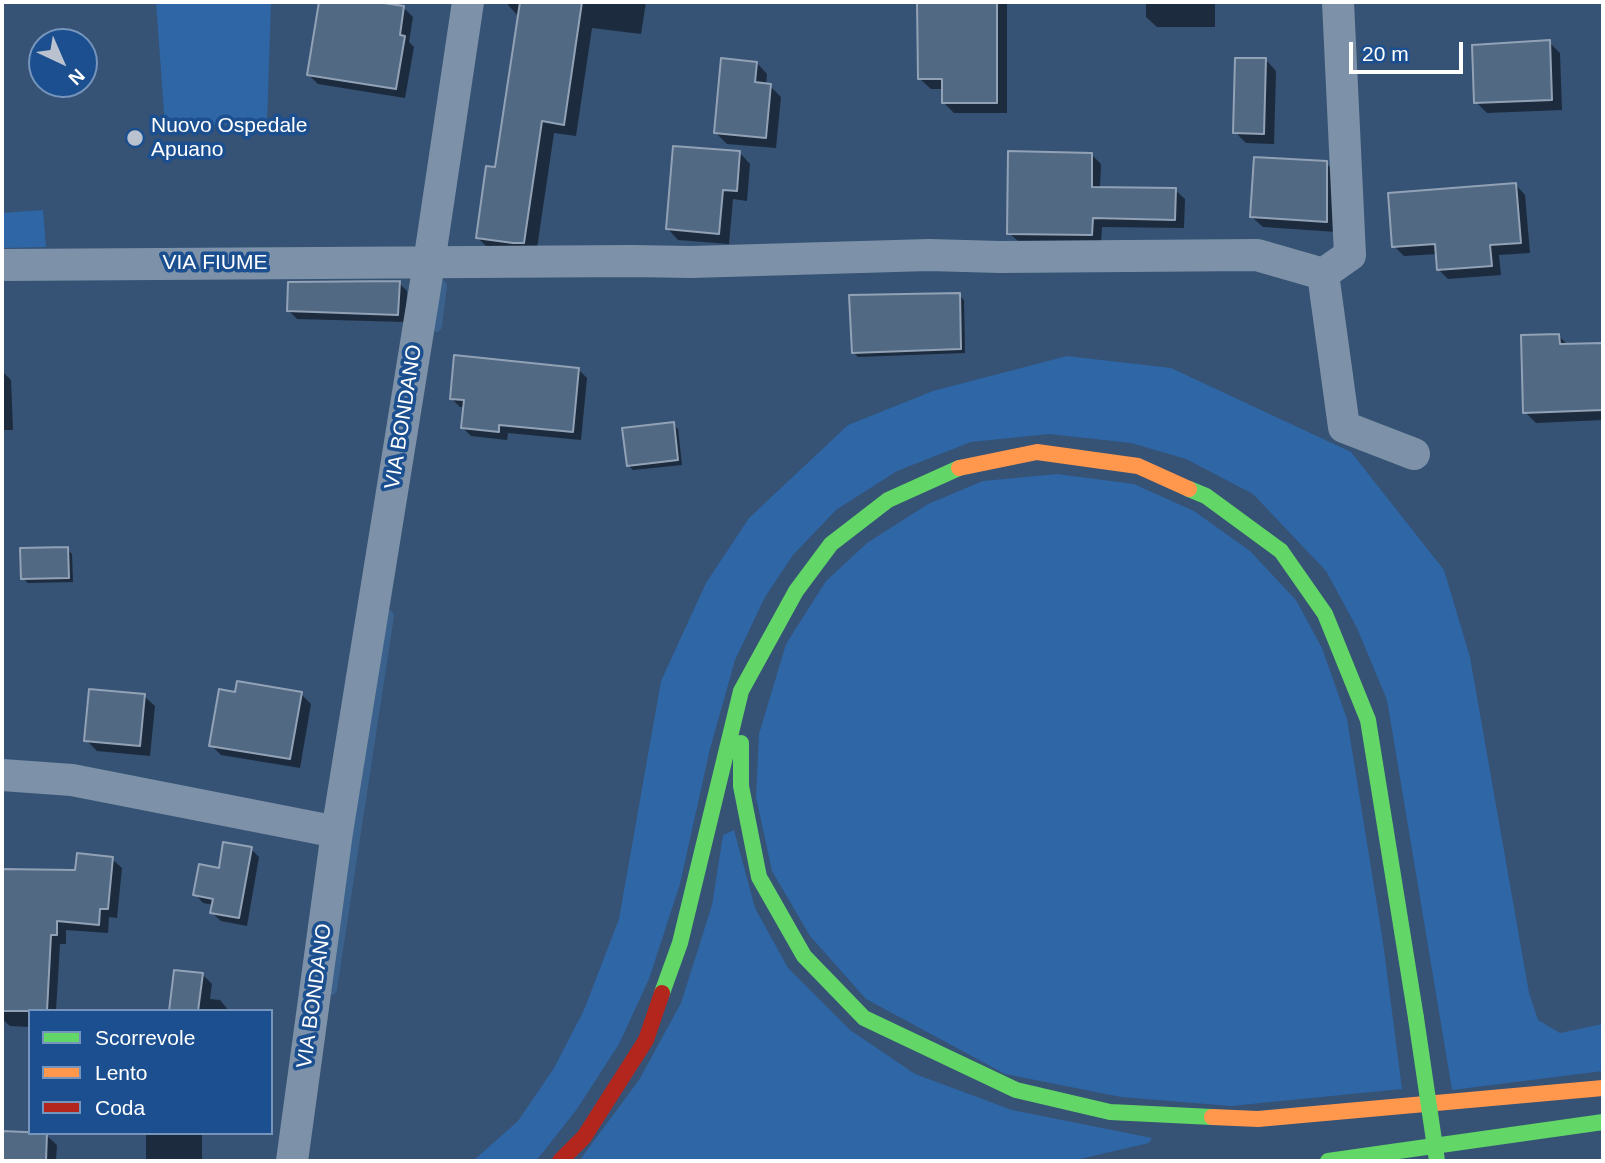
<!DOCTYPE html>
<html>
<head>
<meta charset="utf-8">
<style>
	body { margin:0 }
	#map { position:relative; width:1605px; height:1163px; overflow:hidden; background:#365274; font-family:Helvetica,sans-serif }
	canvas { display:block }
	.frame { position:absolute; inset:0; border:4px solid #fff; pointer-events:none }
	.legend { position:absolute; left:28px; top:1009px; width:245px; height:126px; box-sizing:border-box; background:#1b4f8f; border:2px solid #7695bc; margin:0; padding:9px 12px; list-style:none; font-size:21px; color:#fff }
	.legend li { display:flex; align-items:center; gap:14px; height:35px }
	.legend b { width:35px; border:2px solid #7695bc }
	.north { position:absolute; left:28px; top:28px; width:70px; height:70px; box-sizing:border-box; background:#1b4f8f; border:2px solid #7695bc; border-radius:50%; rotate:136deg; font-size:19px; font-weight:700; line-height:28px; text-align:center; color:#fff }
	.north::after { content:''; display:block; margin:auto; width:24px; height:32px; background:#b9c2ce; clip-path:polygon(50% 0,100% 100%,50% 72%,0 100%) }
	.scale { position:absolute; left:1349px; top:42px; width:114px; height:32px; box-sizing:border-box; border:4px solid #fff; border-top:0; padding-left:9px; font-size:21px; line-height:24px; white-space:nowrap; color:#fff; -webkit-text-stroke:5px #1b4f8f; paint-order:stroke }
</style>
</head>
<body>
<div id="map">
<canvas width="1605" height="1163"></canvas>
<div class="frame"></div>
<ul class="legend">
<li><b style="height:9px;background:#63d668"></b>Scorrevole</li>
<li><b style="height:9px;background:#ff974d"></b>Lento</li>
<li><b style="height:9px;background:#b3261e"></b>Coda</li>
</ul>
<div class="north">N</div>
<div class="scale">20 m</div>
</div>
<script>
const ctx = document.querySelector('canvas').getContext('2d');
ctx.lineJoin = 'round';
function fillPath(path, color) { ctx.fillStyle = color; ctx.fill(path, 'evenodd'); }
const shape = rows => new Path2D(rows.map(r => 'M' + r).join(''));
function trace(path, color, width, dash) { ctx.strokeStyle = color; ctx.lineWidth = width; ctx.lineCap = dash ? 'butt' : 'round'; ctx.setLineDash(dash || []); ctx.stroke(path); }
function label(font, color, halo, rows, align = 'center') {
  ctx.font = font + ' Helvetica,sans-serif'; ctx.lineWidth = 7; ctx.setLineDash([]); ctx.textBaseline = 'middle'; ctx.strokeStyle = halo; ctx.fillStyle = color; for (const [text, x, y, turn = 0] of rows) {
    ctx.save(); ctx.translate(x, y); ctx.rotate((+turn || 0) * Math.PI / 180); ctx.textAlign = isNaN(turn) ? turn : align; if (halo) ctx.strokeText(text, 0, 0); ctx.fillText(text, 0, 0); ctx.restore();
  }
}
fillPath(shape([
	[156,2,271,2,267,124,165,126],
	[43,210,46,247,2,248,2,213],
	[1067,356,1171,368,1351,452,1444,570,1470,657,1529,993,1538,1020,1560,1033,1603,1024,1603,1071,1452,1090,1387,700,1357,628,1326,571,1253,494,1186,459,1131,443,1049,434,971,442,897,471,836,510,793,555,765,597,735,660,710,749,680,884,649,979,619,1044,577,1109,536,1161,473,1161,518,1121,554,1068,584,1010,619,919,661,681,706,583,749,518,848,425,933,391],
	[1057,474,1134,484,1194,511,1250,551,1296,600,1322,648,1347,719,1383,942,1402,1089,1231,1106,1121,1097,1005,1074,866,999,810,936,772,871,756,797,759,734,786,644,826,581,867,543,928,504,983,481],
	[734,830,755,908,788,968,850,1030,915,1074,1012,1110,1152,1138,1149,1143,1071,1161,579,1161,639,1080,681,1003,712,905,723,835]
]), '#2f66a5');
fillPath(shape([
	[336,2,366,2,404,8,413,17,409,42,414,47,405,98,318,84,309,75],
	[508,2,646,2,641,34,592,28,576,136,554,133,536,255,490,250,477,237,496,169,519,17,508,5],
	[919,2,1007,2,1007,113,954,113,943,102,943,89,931,89,920,79],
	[1146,2,1215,2,1215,27,1157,27,1146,17],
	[1549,42,1560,53,1562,110,1487,113,1476,102],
	[1266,60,1276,71,1274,144,1246,143,1235,132],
	[757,63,767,74,766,85,770,86,781,97,776,148,727,144,716,133],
	[740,153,750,164,747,201,733,199,729,244,678,240,668,229],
	[1091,154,1101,164,1100,188,1175,190,1185,199,1184,228,1102,227,1101,244,1019,242,1009,233],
	[1326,163,1337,174,1337,232,1263,227,1252,217],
	[1516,185,1525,195,1530,253,1499,255,1501,275,1448,279,1438,269,1437,254,1404,256,1394,246],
	[399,283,407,291,406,322,297,319,289,311],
	[959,295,964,300,965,353,858,357,853,352],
	[1559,336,1569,346,1603,345,1603,420,1536,423,1525,412],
	[578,369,587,378,581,440,508,433,507,440,471,436,462,427,465,407,460,407,451,398],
	[2,371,11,380,13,430,2,430],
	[673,424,678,429,682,465,633,470,628,465],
	[67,549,72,554,73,582,28,583,23,578],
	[237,694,301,694,311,704,300,768,221,755,211,745],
	[144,696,155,706,150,756,97,751,86,740],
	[251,849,259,857,247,926,221,921,212,913,214,905,203,903,195,894,220,870],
	[112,859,122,868,117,918,109,917,108,933,66,930,66,944,60,944,56,1011,30,1011,30,1027,10,1026,2,1019,2,871,77,871],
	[203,975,212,984,210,999,220,1000,229,1011,171,1011],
	[2,1133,46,1135,57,1145,56,1161,2,1161],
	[146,1133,202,1133,202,1161,146,1161]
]), '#0007');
trace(shape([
	[436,326,441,286],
	[331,989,388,616]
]), '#3b618d', 12);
const building = shape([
	[319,2,377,2,404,6,400,35,405,36,396,89,307,75,319,2],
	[520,2,582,2,564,125,542,121,524,243,513,243,476,238,486,166,495,167,520,2],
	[917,2,997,2,997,103,942,103,942,79,918,79,917,2],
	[1550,40,1552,100,1474,103,1472,45,1550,40],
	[721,58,757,62,755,82,771,84,766,138,714,133,721,58],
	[1235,58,1266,58,1264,134,1233,133,1235,58],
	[673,146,740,151,737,191,723,190,719,234,666,229,673,146],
	[1008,151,1092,153,1092,187,1176,188,1175,220,1093,218,1092,235,1007,234,1008,151],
	[1254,157,1327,161,1327,222,1250,217,1254,157],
	[1516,183,1521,243,1490,245,1492,266,1437,270,1435,244,1392,247,1388,193,1516,183],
	[400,281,398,315,287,311,288,282,400,281],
	[960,293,961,349,852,353,849,295,960,293],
	[1559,334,1560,344,1603,343,1603,410,1523,413,1521,335,1559,334],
	[454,355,579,368,573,432,499,425,499,432,461,428,464,400,450,399,454,355],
	[674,422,678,460,627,466,622,428,674,422],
	[68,547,69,578,21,579,20,548,68,547],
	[237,681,302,692,290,759,209,746,219,689,235,692,237,681],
	[89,689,145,694,140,746,84,741,89,689],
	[223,842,252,847,239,918,210,913,213,899,193,895,199,864,219,868,223,842],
	[77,853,113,857,108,909,100,909,99,925,57,921,57,935,51,935,47,1011,2,1011,2,869,75,870,77,853],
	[174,970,203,973,198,1011,169,1011,174,970],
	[2,1131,47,1133,46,1161,2,1161,2,1131]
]);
fillPath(building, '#526984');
trace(building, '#92a2b6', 2);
trace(shape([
	[2,265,632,261,691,262,929,255,1000,257,1257,255,1323,274,1344,427,1414,454],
	[1323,274,1350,255,1338,2],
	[2,775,72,780,337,832],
	[292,1161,337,832,429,263,468,2]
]), '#7d92a8', 32);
trace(shape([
	[1189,489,1206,496,1281,551,1325,614,1368,720,1416,1018],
	[741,743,741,786,759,877,804,956,864,1018,1016,1090,1110,1112,1212,1117],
	[662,993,680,943,741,691,796,591,831,544,888,500,959,468],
	[1328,1161,1603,1122]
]), '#63d668', 16);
trace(shape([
	[959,468,1037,452,1138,466,1189,489],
	[1212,1117,1258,1119,1603,1088]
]), '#ff974d', 16);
trace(shape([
	[560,1161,584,1137,646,1040,662,993]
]), '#b3261e', 16);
trace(shape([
	[1416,1018,1437,1161]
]), '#63d668', 16);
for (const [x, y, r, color] of [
	[135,138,9,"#b9c2ce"]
]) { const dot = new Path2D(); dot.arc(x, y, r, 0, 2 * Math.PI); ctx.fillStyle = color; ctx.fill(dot); trace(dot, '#1b4f8f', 2.5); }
label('21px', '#fff', '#1b4f8f', [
	["Nuovo Ospedale",151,126],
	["Apuano",151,150]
], 'left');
label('21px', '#fff', '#1b4f8f', [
	["VIA FIUME",215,263],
	["VIA BONDANO",404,417,-81],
	["VIA BONDANO",315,996,-82]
]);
</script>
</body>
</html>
